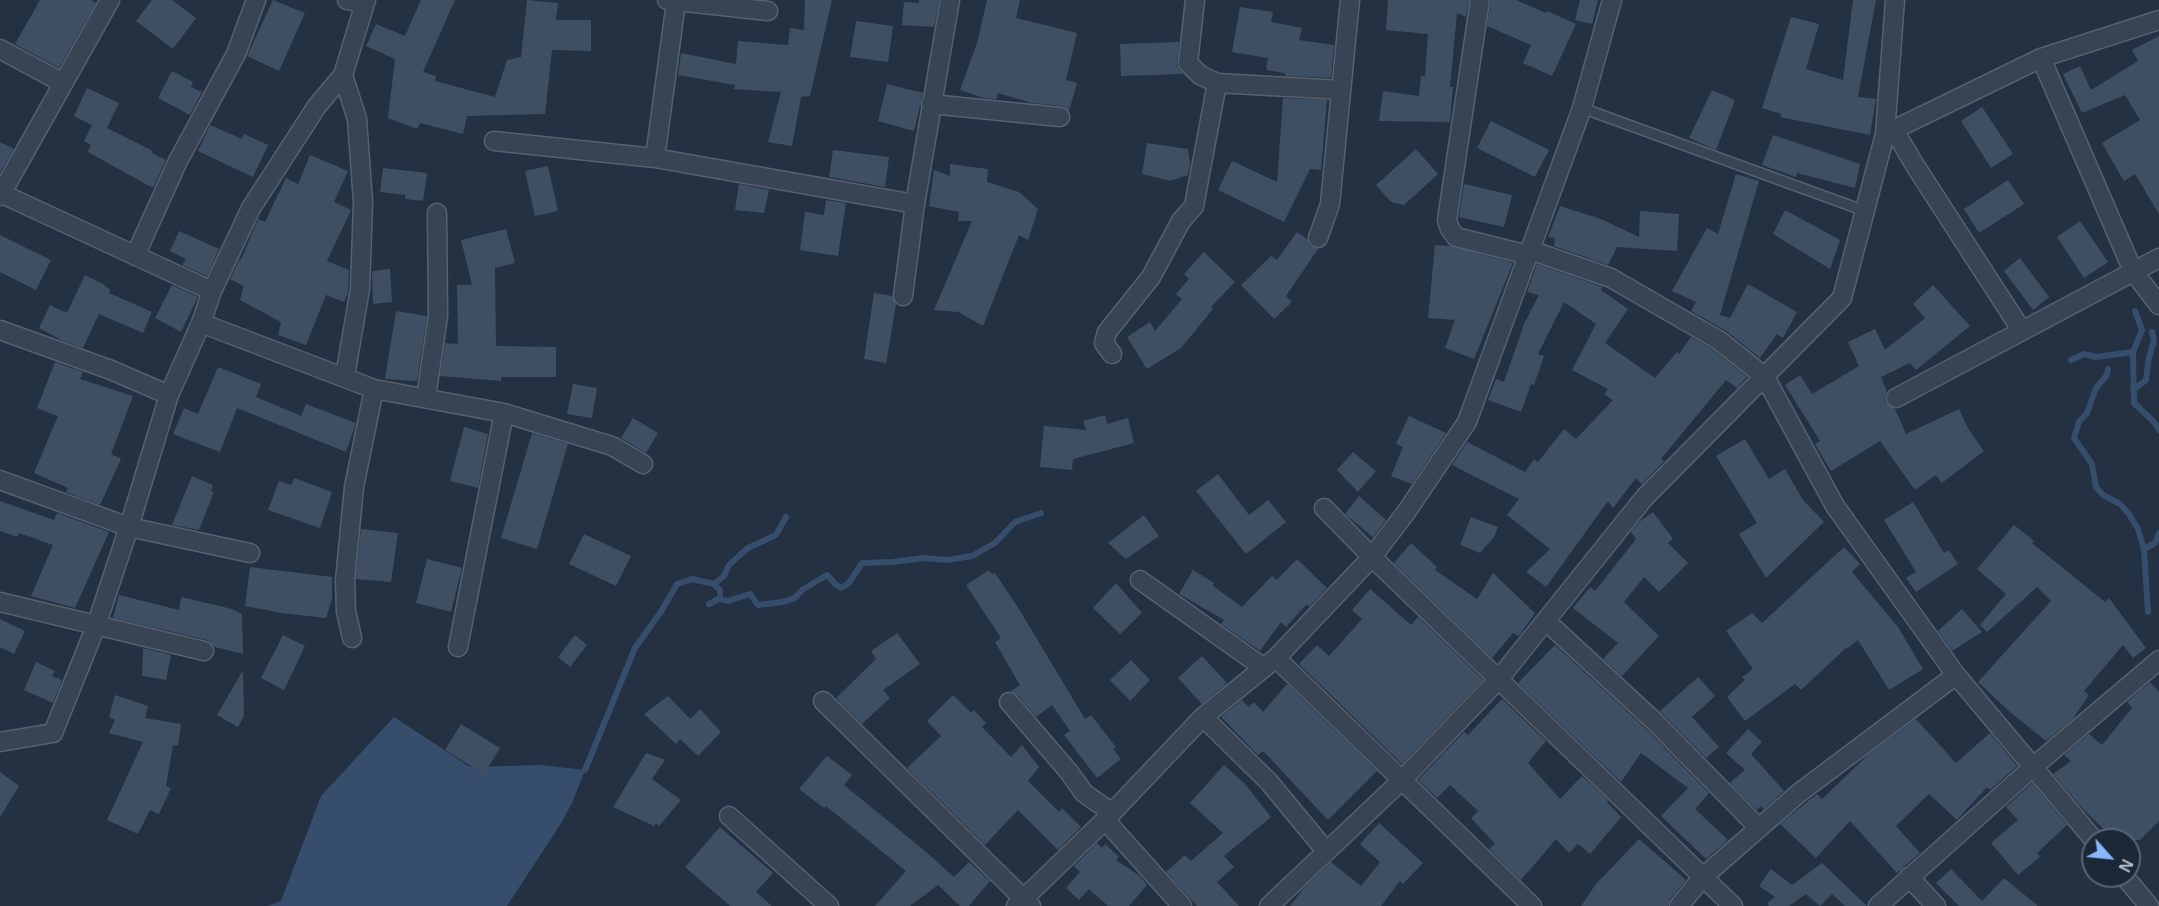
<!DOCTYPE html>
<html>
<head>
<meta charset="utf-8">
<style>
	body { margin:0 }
	#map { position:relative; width:2159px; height:906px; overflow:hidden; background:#233143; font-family:Helvetica,sans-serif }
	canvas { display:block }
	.north { position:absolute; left:2081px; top:828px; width:60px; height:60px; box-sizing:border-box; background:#1c2838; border:2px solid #596474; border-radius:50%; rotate:117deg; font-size:16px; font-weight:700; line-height:24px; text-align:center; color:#b5becd }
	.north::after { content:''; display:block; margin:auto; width:21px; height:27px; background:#87b7ff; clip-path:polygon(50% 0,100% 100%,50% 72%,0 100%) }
</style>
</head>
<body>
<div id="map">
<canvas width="2159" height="906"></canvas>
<div class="north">N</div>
</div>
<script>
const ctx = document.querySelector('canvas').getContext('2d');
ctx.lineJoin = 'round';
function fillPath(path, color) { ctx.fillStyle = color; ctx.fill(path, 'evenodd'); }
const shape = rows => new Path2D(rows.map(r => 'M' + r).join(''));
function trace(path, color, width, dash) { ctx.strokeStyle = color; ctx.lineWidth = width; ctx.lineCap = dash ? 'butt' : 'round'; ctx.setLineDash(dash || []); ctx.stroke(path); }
fillPath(shape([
	[394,717,470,767,541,765,585,770,572,803,560,825,507,906,267,906,281,901,321,796]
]), '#364d6c');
trace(shape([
	[2135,311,2142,330,2133,352,2134,403,2154,422,2159,430],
	[2071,360,2084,354,2096,357,2133,352],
	[2108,369,2107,375,2096,388,2087,413,2079,422,2074,438,2092,464,2096,487,2103,495,2120,504,2129,514,2138,529,2144,549],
	[2133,390,2146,380,2149,357,2154,341,2152,332],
	[714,584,720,590,720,598,723,600,728,601,750,594,758,605,783,602,795,598,802,590,827,575,835,584,841,588,849,583,862,563,893,562,923,558,947,560,972,556,995,543,1015,522,1041,513],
	[709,604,720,598],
	[2148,612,2144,549,2155,543,2159,533],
	[585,770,635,648,662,610,677,584,692,579,714,584,724,576,729,565,748,548,776,535,786,517]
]), '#364d6c', 6);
fillPath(shape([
	[40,0,91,0,96,3,59,68,15,44],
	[152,0,172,0,196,18,173,49,136,21],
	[273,0,305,13,279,71,247,56],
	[421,0,455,0,423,72,436,76,435,81,495,97,507,60,521,57,527,0,558,3,556,20,591,20,591,51,552,50,545,114,467,116,463,134,420,123,417,129,388,118,395,59,366,46,376,24,405,36],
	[805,0,832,0,810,96,801,97,792,146,768,142,781,92,734,89,735,85,678,75,681,53,736,64,738,41,788,45,790,28,804,30],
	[919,0,939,0,934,27,902,25,904,2,919,3],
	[987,0,1020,0,1016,18,1077,33,1066,80,1077,83,1069,111,1062,106,1032,103,998,93,996,99,983,98,960,90,977,43],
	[1388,0,1469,0,1466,17,1457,13,1450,87,1453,87,1450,122,1379,121,1383,91,1419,96,1421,76,1425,76,1428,34,1386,30],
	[1491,0,1516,0,1546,13,1547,11,1576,24,1552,76,1523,63,1531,45,1487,26],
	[1580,0,1598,0,1592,24,1575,20],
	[1853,0,1876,0,1858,97,1876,99,1870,135,1780,117,1781,114,1762,108,1791,17,1819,24,1806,69,1843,80],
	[1240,7,1273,12,1271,22,1302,28,1299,40,1334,45,1331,78,1285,76,1285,73,1266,70,1268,58,1232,52],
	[856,21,893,26,888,62,850,57],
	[2159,36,2159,214,2135,174,2124,181,2102,143,2140,120,2125,95,2082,113,2063,74,2080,66,2091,90,2138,61,2132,50],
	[1179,42,1177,66,1183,74,1121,76,1120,44],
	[172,71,193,82,191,87,202,92,190,115,158,98],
	[887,84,923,93,914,131,878,121],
	[87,88,119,103,107,128,153,151,152,153,166,160,153,188,88,152,91,145,84,141,92,125,74,116],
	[1712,90,1735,100,1716,150,1689,138],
	[1283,98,1327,100,1321,170,1310,169,1284,222,1218,190,1232,161,1277,182],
	[1982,107,2013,154,1991,168,1961,121],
	[1491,121,1549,150,1535,177,1477,148],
	[210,125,242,139,244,134,268,145,253,177,198,151],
	[1773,135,1860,164,1855,188,1797,173,1796,177,1762,165],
	[0,142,14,149,0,173],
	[1147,143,1188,149,1190,165,1188,175,1170,181,1142,174],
	[1416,149,1438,174,1404,205,1391,202,1376,185],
	[833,150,889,157,885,187,829,177],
	[310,155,348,171,334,202,351,210,327,261,349,270,348,293,344,302,326,295,306,345,278,335,281,322,240,300,244,286,230,279,240,259,241,260,258,219,265,222,286,178,298,184],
	[950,164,988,169,987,182,1019,192,1038,209,1028,240,1019,235,983,326,958,312,934,310,972,221,958,221,959,212,929,206,934,170,950,176],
	[548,166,558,211,535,216,525,171],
	[383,168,427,173,423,201,405,199,405,195,380,192],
	[1736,174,1759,181,1720,315,1730,318,1748,284,1797,312,1783,338,1777,334,1760,358,1726,331,1691,311,1696,302,1672,291,1707,228,1718,234],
	[2008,180,2024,204,1979,233,1964,209],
	[739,184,769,190,764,213,735,210],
	[1464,184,1512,195,1504,227,1459,217],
	[826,200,846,203,838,256,800,250,805,212,824,215],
	[1560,206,1601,219,1639,237,1640,211,1679,214,1677,251,1617,247,1608,265,1554,246,1555,238,1548,237],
	[1785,210,1840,240,1830,269,1773,234],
	[2080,221,2108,262,2084,278,2057,237],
	[506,229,515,263,495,268,496,346,556,347,556,377,501,377,501,381,440,376,445,343,458,344,457,285,472,285,461,240],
	[179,231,219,249,207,276,182,265,186,259,170,251],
	[1297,232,1307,239,1310,246,1318,249,1286,296,1292,302,1274,319,1241,285,1271,256,1277,260],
	[0,235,51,260,36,290,0,272],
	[1435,245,1450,246,1513,263,1474,359,1445,348,1455,320,1428,318],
	[1204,252,1235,282,1211,307,1213,309,1181,348,1147,369,1127,337,1150,322,1155,331,1182,299,1176,294,1189,279,1184,274],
	[2020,258,2049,297,2033,310,2004,271],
	[1537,264,1602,287,1601,290,1628,309,1605,343,1655,378,1677,352,1679,354,1691,337,1714,350,1747,377,1737,388,1726,380,1661,459,1664,461,1642,484,1636,478,1613,508,1608,501,1546,587,1526,572,1550,549,1507,515,1519,499,1452,465,1467,442,1525,472,1534,459,1538,462,1564,429,1576,439,1613,400,1604,394,1608,389,1572,370,1596,324,1564,302,1538,354,1544,356,1534,385,1531,384,1521,412,1488,400,1496,379,1504,382,1524,324,1539,295,1527,292],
	[390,269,392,302,373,304,372,271],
	[85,275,105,285,104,286,110,289,109,293,152,312,143,333,99,314,83,348,63,341,39,328,50,305,67,313],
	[172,285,198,297,181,332,155,318],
	[1933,285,1970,326,1916,370,1910,363,1881,377,1887,392,1885,397,1886,403,1895,409,1906,434,1959,409,1969,430,1984,451,1942,483,1936,475,1915,490,1880,441,1831,471,1815,444,1820,441,1785,385,1800,375,1812,394,1859,366,1848,342,1875,329,1885,350,1925,318,1913,304],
	[874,293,892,296,896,305,886,363,864,359],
	[396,311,427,316,417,381,385,379],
	[55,362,83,372,80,379,133,396,111,454,121,459,100,505,66,492,68,488,34,473,58,416,37,408],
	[218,367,261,384,256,397,301,416,306,404,356,423,346,452,237,408,220,452,173,434,184,408,198,414],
	[573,384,597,388,592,418,567,414],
	[1105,415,1107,424,1128,418,1134,443,1073,459,1072,470,1040,467,1044,426,1086,430,1083,421],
	[1409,416,1446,433,1412,484,1391,476,1403,447,1396,444],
	[633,418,658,433,646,453,621,438],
	[464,427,488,434,478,488,450,481],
	[532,433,568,444,537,549,501,538],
	[1745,439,1769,479,1785,469,1803,500,1824,522,1766,578,1739,534,1757,523,1716,456],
	[1353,452,1376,471,1358,492,1337,470],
	[1218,474,1249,515,1268,500,1286,522,1246,554,1196,491],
	[192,476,213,485,211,491,214,492,199,530,172,525],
	[294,478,332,492,320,528,268,510,279,481,291,485],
	[1359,496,1386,520,1373,537,1345,514],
	[0,501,54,520,57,513,109,532,75,608,31,596,53,545,19,533,17,537,0,531],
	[1913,502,1944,553,1949,550,1958,564,1916,592,1906,578,1916,572,1884,520],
	[1653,512,1673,539,1668,543,1688,563,1659,592,1644,577,1624,602,1659,636,1622,676,1603,659,1618,643,1573,608,1590,587,1595,591,1636,539,1631,532,1639,522],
	[1144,515,1159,536,1126,559,1108,543],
	[1471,517,1498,527,1494,537,1480,553,1460,545],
	[2014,525,2034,541,2032,543,2105,602,2109,598,2146,648,2133,658,2123,645,2084,691,2089,695,2072,720,2046,741,2010,712,1978,682,2051,601,2037,587,1987,632,1980,625,2006,594,1977,569],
	[361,529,398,533,391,582,356,579],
	[584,534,631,556,616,586,569,564],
	[1411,543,1437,567,1435,570,1477,599,1493,573,1535,613,1519,636,1513,633,1492,658,1394,563],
	[1844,547,1860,564,1852,572,1898,627,1923,669,1889,690,1858,640,1848,648,1847,647,1801,690,1795,684,1745,721,1727,697,1745,680,1742,677,1753,669,1726,631,1752,613,1762,623],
	[427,559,462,568,451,612,416,603],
	[1297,559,1327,588,1309,607,1307,604,1286,627,1281,622,1260,651,1221,624,1224,620,1179,594,1193,570,1214,583,1213,586,1242,607,1272,576,1277,580],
	[250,567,332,577,332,599,326,618,282,613,245,606],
	[989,570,992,574,995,573,1019,609,1085,719,1091,715,1116,747,1113,749,1121,759,1097,778,1064,735,1070,731,1052,705,1036,717,1018,695,1011,691,1020,685,995,642,1001,638,966,585],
	[1116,583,1142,613,1120,634,1093,608],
	[1370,589,1411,625,1418,617,1483,680,1402,764,1299,664,1317,645,1329,656,1362,619,1352,610],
	[119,595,179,610,181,597,232,609,242,614,243,654,215,647,207,640,113,618],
	[1962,609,1982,632,1952,651,1938,631],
	[0,619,25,631,14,654,0,647],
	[897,633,920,664,883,690,890,698,862,724,836,698,876,659,871,651],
	[283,635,305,646,284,690,261,678],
	[575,635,587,645,570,667,558,657],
	[1555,645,1646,729,1709,793,1695,809,1728,840,1706,859,1661,816,1688,788,1641,753,1621,782,1518,683],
	[143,648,171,655,166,680,142,676],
	[1202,656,1227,683,1202,704,1178,678],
	[1131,660,1150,680,1130,701,1110,680],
	[36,662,55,671,52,676,62,680,53,703,24,690],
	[243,670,244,716,238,727,217,715],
	[1698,677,1715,696,1692,717,1719,747,1706,758,1660,711],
	[2150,682,2159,692,2159,821,2140,840,2115,840,2083,809,2053,774,2071,761,2064,755,2089,734,2102,745,2132,708,2127,702],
	[1287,684,1377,771,1328,820,1263,751,1258,755,1221,717,1242,700,1249,707,1254,702,1263,712],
	[115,695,148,706,145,718,181,724,178,746,173,745,166,786,171,788,159,814,150,810,138,834,107,820,143,742,109,733,115,720,109,717],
	[953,695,971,713,974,710,986,723,982,727,1011,757,1022,745,1039,767,1028,781,1059,812,1062,808,1081,827,1058,850,1018,810,985,845,907,768,941,736,927,721],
	[668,696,690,719,700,709,721,732,698,756,680,739,676,744,644,714],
	[1502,699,1546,741,1528,763,1560,799,1582,776,1608,800,1607,802,1621,817,1590,854,1578,844,1569,853,1556,839,1521,880,1489,849,1495,844,1471,818,1478,811,1450,785,1437,798,1418,780,1464,732,1468,735],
	[1916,719,1956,763,1990,733,2017,766,1990,790,1987,787,1957,820,1929,794,1896,826,1920,853,1897,873,1850,821,1816,858,1780,824,1817,794,1822,799,1870,753],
	[461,724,500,748,484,774,445,750],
	[1748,729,1762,742,1751,754,1784,791,1764,809,1761,806,1757,810,1730,783,1745,770,1726,753],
	[646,753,665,760,652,779,681,800,659,826,656,823,654,826,613,807],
	[827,756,852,775,844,785,925,851,954,877,969,862,990,881,969,906,960,906,938,885,910,906,875,906,906,871,826,806,824,808,799,789],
	[1224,765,1245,784,1271,817,1224,856,1234,867,1217,882,1239,906,1197,906,1166,872,1185,855,1191,861,1223,833,1190,803],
	[0,772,19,786,0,817],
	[2032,783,2067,825,2037,853,2040,857,2018,875,1991,843,2018,820,2006,807],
	[1379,823,1423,863,1403,884,1400,881,1381,906,1290,906,1303,889,1331,862,1361,886,1380,862,1360,844],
	[720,827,773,873,756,892,772,906,730,906,685,867],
	[1639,839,1686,880,1670,899,1668,906,1581,906,1596,884],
	[1097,843,1102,848,1105,844,1119,857,1116,860,1140,876,1147,885,1129,906,1108,906,1089,889,1079,900,1066,888,1080,872,1074,866],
	[1822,863,1867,906,1845,906,1832,894,1820,906,1806,894,1789,906,1769,906,1767,903,1775,897,1759,886,1771,869,1792,885],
	[1951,869,1982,901,2004,878,2038,906,1959,906,1936,883]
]), '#3f4f63');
const lane = shape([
	[1582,108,1865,211]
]);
const street = shape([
	[347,0,365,3],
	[667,0,768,11],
	[1195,0,1188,63,1200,75,1217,83,1341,90],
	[1480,0,1447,220,1450,229,1456,237,1528,255],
	[0,49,63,83],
	[2041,58,2133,271,2159,305],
	[343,75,357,119,363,202,360,289,345,376],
	[931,104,1060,117],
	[1894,130,1916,167,2022,331],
	[1885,134,2041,58,2159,20],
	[494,141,655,158,915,204],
	[655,158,676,2],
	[0,193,212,291],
	[0,196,110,0],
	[1318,238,1330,204,1350,0],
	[1530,250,1611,278,1720,341,1765,377,1835,506,1956,675,2094,840],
	[135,256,178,161,236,54,256,0],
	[903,296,915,204,950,0],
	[201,323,374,389,504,413,612,446,643,464],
	[0,330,111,370,169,395],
	[1112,354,1104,343,1107,332,1151,277,1181,221,1194,206,1217,83],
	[426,397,438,316,437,213],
	[1896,398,2159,258],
	[0,480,129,527,250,553],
	[1324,508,1372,557,1733,906],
	[1140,580,1264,668],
	[0,602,204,651],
	[1546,621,1654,721,1759,828],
	[352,638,346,611,345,581,354,487,374,389],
	[458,647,504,413],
	[1276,658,1532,906],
	[823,701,1031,906],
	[1009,702,1069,772,1084,793,1112,813],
	[1203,717,1269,782,1326,851],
	[0,742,53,733,96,626,129,527,169,395,201,323,212,291,251,208,317,106,343,75,366,0],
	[729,816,829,906],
	[1105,820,1182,906],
	[2124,876,2149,906],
	[1909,877,1936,906],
	[1016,906,1105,820,1203,717,1276,658,1372,557,1407,511,1467,422,1582,108,1612,0],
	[1269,906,1402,780,1498,680,1645,497,1842,298,1885,134,1895,0],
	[1679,906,1703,877,1799,793,1956,675],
	[1878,906,2033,767,2159,660]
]);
trace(lane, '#566170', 12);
trace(street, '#566170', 21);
trace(lane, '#384353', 9);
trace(street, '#384353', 18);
</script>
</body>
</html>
